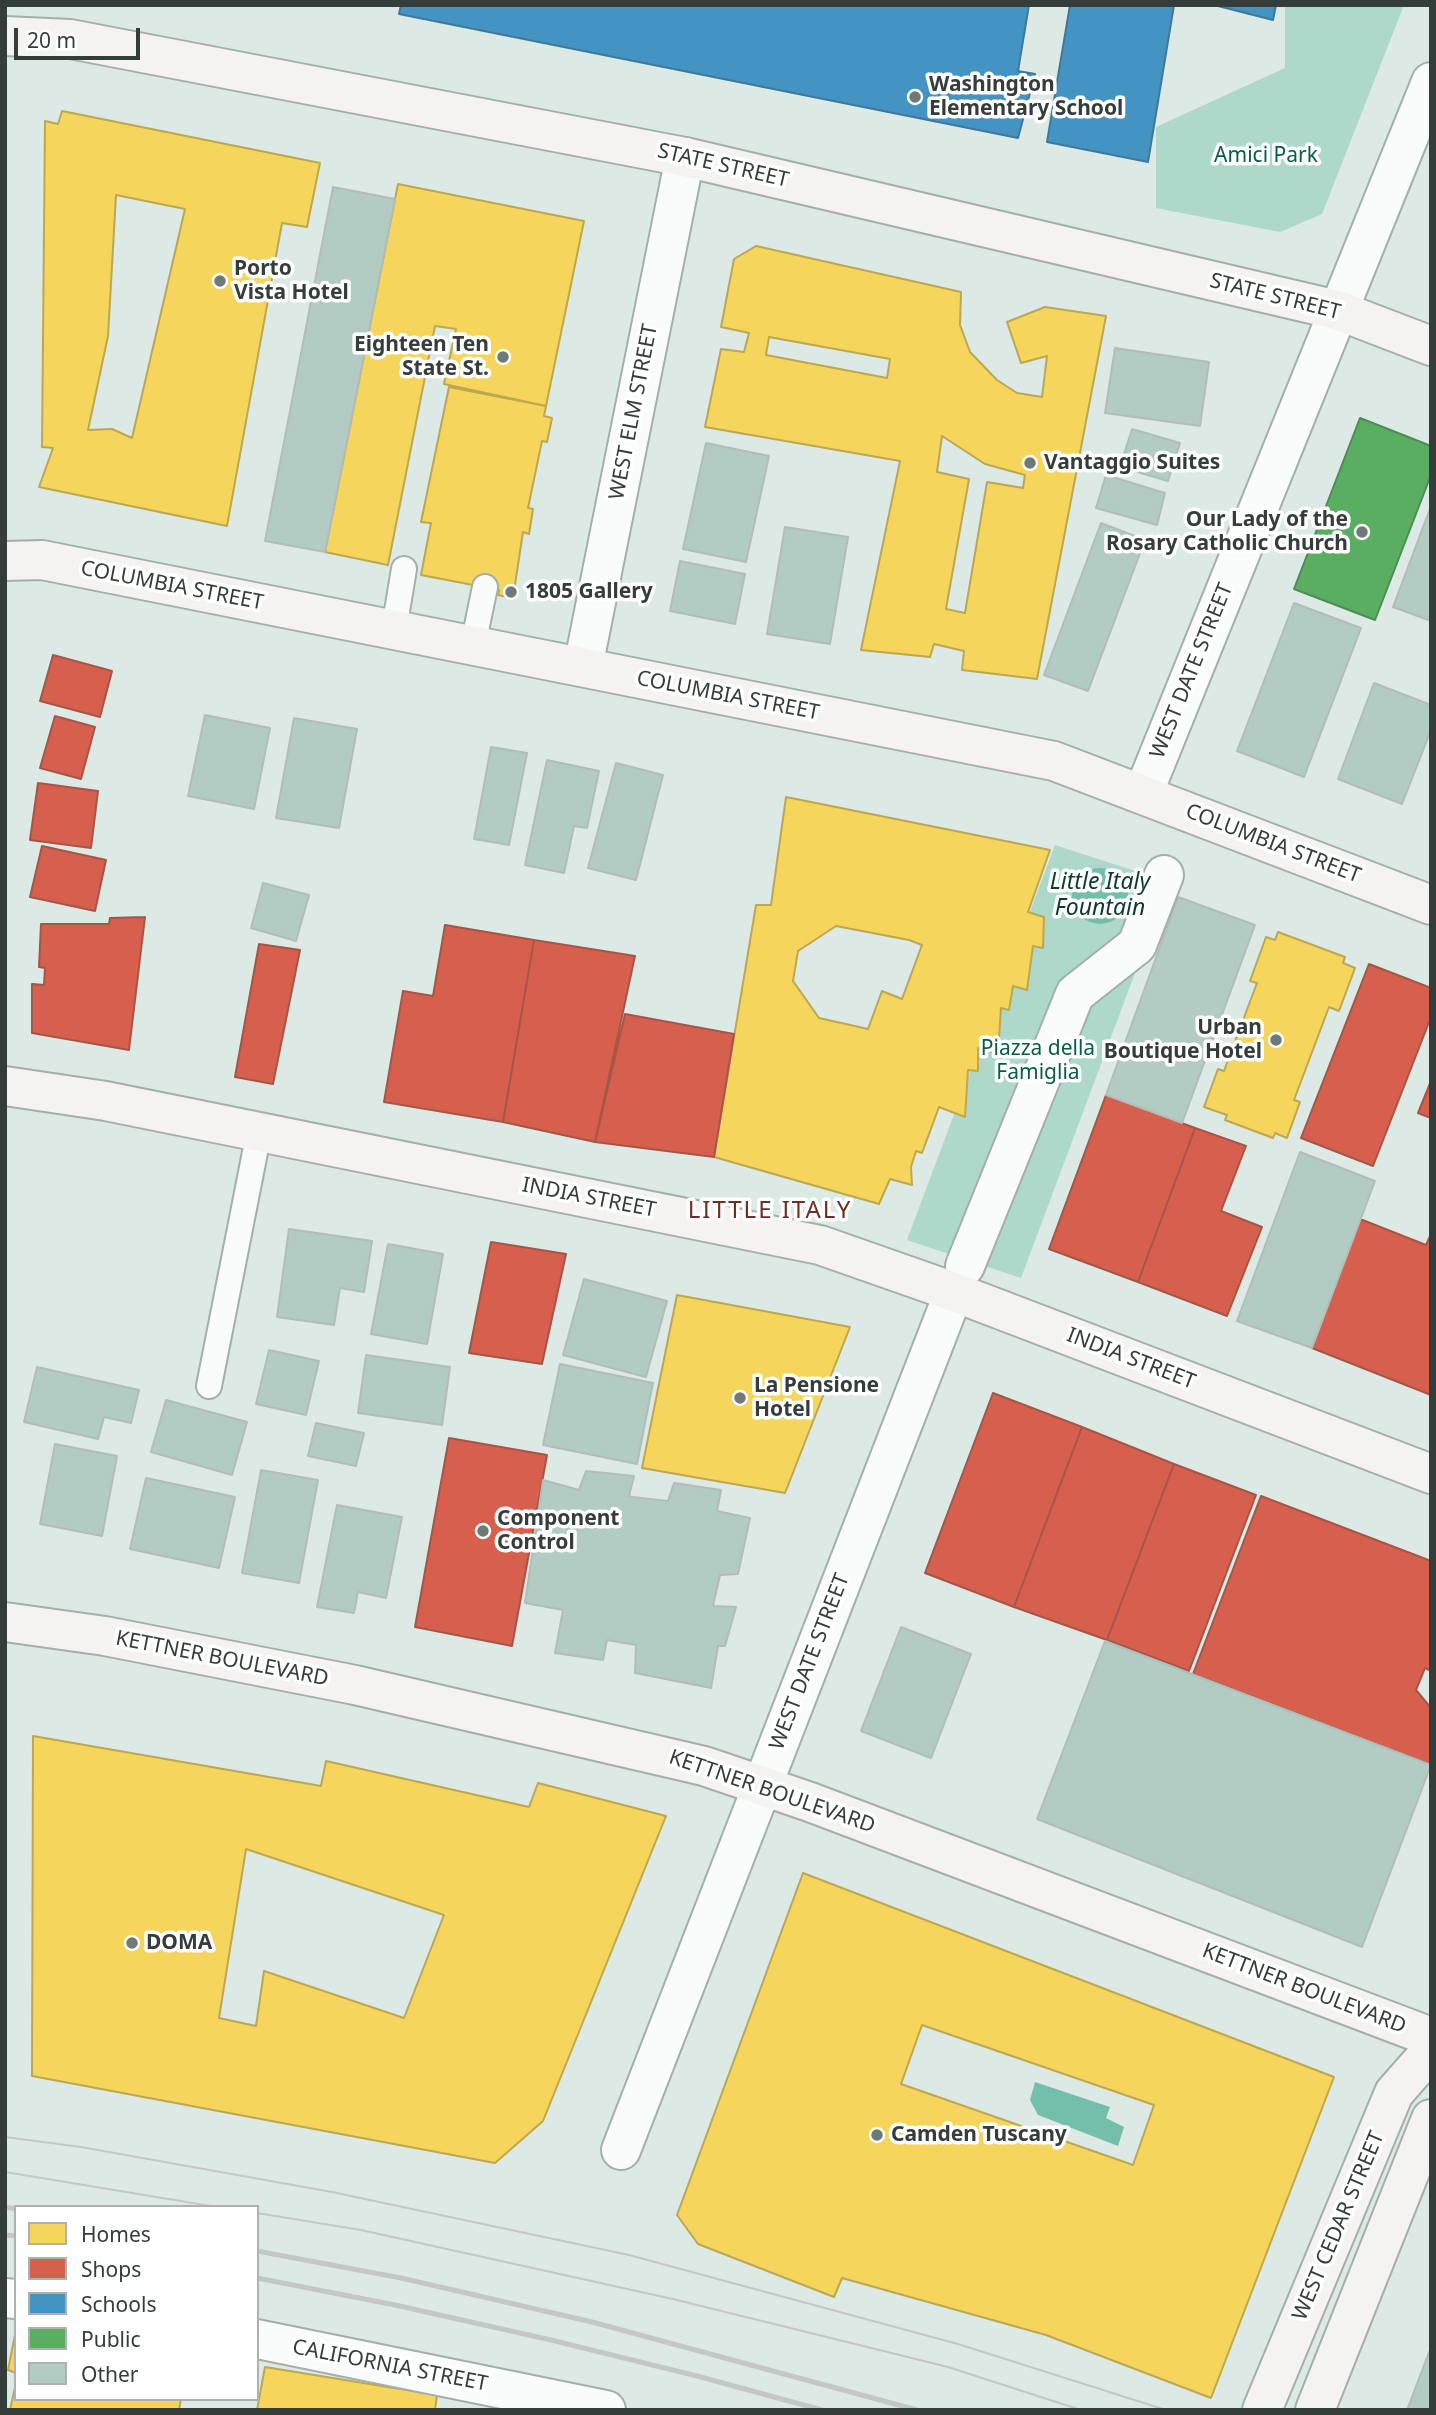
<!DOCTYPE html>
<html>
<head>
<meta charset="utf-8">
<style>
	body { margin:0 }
	#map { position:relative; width:1436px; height:2415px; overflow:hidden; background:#dce9e4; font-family:"Noto Sans",sans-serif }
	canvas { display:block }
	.frame { position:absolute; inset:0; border:7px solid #343d3a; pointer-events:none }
	.legend { position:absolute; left:14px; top:2205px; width:245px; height:196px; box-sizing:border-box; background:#fff; border:2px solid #aeb1b0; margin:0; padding:9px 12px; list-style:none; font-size:21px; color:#343d3a }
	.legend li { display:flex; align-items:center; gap:14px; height:35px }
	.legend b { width:35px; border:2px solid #aeb1b0 }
	.scale { position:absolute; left:14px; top:28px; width:126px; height:32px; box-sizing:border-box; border:4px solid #343d3a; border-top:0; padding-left:9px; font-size:21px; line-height:24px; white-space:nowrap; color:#343d3a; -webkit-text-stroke:5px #fff; paint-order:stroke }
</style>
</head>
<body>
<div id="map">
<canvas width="1436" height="2415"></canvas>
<div class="frame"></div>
<ul class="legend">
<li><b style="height:19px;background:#f6d55c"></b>Homes</li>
<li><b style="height:19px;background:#d6604d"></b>Shops</li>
<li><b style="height:19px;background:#4393c3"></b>Schools</li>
<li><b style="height:19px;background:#5aae61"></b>Public</li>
<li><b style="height:19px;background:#b2cbc3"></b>Other</li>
</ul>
<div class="scale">20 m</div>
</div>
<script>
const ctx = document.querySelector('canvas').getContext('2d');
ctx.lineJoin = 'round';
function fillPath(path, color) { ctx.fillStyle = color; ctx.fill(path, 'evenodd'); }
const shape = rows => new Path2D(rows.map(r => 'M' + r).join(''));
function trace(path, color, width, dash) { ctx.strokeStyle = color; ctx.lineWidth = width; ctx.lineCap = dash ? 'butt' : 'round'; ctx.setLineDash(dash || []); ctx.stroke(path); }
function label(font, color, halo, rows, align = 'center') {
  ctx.font = font + ' "Noto Sans",sans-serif'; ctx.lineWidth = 7; ctx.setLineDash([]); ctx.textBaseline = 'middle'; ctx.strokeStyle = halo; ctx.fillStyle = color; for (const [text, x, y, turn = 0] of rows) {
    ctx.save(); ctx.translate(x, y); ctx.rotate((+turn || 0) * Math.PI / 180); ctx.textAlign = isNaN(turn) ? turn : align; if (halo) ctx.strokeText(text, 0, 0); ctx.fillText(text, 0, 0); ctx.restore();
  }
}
fillPath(shape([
	[1285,5,1404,5,1322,214,1280,232,1156,208,1156,127,1285,68],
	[1055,845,1169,882,1021,1278,907,1240]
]), '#aed8ca');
fillPath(shape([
	'1072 896a28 28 0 1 1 56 0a28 28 0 1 1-56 0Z',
	[1035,2082,1110,2107,1106,2118,1124,2127,1118,2146,1038,2115,1030,2100]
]), '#74bfa9');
const homes = shape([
	[62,111,320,163,307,227,282,223,227,526,39,487,53,448,42,447,45,121,58,124,62,111],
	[116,195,185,209,132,438,112,429,88,430,108,336,116,195],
	[398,184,584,221,546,406,444,384,456,329,435,326,388,565,325,552,398,184],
	[756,246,961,292,960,325,970,352,997,380,1017,393,1042,397,1047,356,1021,363,1007,322,1045,307,1106,316,1037,679,962,670,964,651,934,644,930,657,861,650,900,461,705,427,721,349,744,352,749,333,721,327,734,259,756,246],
	[769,337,890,359,887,378,766,355,769,337],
	[942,436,985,464,1025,475,1023,488,987,482,965,613,946,609,969,479,937,472,942,436],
	[449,387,546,406,544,416,552,418,547,442,542,441,528,508,533,509,529,534,523,532,513,598,498,595,499,590,421,575,431,523,421,522,449,387],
	[786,797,1050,850,1028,912,1044,917,1043,948,1033,946,1027,990,1013,986,1009,1010,1001,1008,998,1054,978,1048,978,1071,968,1070,965,1117,939,1107,922,1153,916,1151,911,1167,912,1185,890,1179,879,1204,714,1157,756,905,771,905,786,797],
	[836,926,909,940,922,945,902,999,882,991,868,1029,819,1018,793,981,798,951,836,926],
	[1278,932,1345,957,1343,963,1355,968,1339,1011,1329,1007,1294,1100,1300,1102,1287,1138,1275,1133,1273,1138,1225,1120,1227,1115,1204,1107,1218,1069,1224,1071,1257,983,1250,981,1266,937,1275,940,1278,932],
	[677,1295,850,1327,785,1493,642,1468,677,1295],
	[33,1736,321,1786,326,1761,529,1807,538,1783,666,1816,543,2121,495,2163,32,2076,33,1736],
	[246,1849,444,1915,404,2018,264,1971,256,2026,219,2018,246,1849],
	[803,1873,1334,2077,1211,2398,1046,2335,842,2278,834,2297,698,2244,677,2215,803,1873],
	[922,2025,1154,2105,1133,2165,901,2084,922,2025],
	[16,2330,16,2373,8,2370,16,2330],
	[265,2367,437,2395,435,2410,257,2410,265,2367],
	[16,2383,16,2399,181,2399,179,2410,10,2410,16,2383]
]);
fillPath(homes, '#f6d55c');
trace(homes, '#bca752', 2);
const shops = shape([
	[53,655,112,671,100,717,40,701,53,655],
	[55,716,95,727,81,779,40,768,55,716],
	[38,783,98,791,91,848,30,840,38,783],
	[42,846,106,860,95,911,30,897,42,846],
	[145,917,129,1050,32,1033,32,984,44,985,45,968,39,967,41,924,109,924,110,918,145,917],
	[445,925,534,940,503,1122,384,1102,403,991,433,996,445,925],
	[534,940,635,956,595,1142,503,1122,534,940],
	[259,944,300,950,273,1084,235,1077,259,944],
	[1369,964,1431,988,1431,1017,1373,1166,1301,1138,1369,964],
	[625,1014,734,1034,714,1157,595,1142,625,1014],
	[1431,1081,1431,1118,1418,1113,1431,1081],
	[1106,1095,1195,1128,1138,1282,1049,1249,1106,1095],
	[1195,1128,1246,1146,1221,1211,1262,1227,1227,1316,1138,1282,1195,1128],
	[1360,1219,1426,1245,1431,1234,1431,1395,1312,1348,1360,1219],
	[491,1242,566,1254,542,1364,469,1353,491,1242],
	[993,1393,1082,1427,1014,1607,925,1573,993,1393],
	[1082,1427,1174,1464,1107,1640,1014,1607,1082,1427],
	[449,1438,547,1455,512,1646,415,1627,449,1438],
	[1174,1464,1256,1495,1189,1671,1107,1640,1174,1464],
	[1261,1496,1431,1561,1431,1671,1425,1668,1416,1690,1431,1708,1431,1765,1193,1674,1261,1496]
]);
fillPath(shops, '#d6604d');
trace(shops, '#a55647', 2);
const schools = shape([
	[401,5,1029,5,1018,71,1035,74,1018,138,399,14,401,5],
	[1070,5,1174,5,1148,162,1047,142,1070,5],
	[1214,5,1276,5,1273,20,1214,5]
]);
fillPath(schools, '#4393c3');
trace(schools, '#3e799a', 2);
const public = shape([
	[1360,418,1431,446,1431,475,1375,620,1294,589,1360,418]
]);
fillPath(public, '#5aae61');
trace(public, '#4f8c55', 2);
const building = shape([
	[333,187,395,199,325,552,265,541,333,187],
	[1115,348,1209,362,1200,426,1105,413,1115,348],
	[1132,429,1180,443,1168,481,1120,467,1132,429],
	[706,443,769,456,746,562,683,549,706,443],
	[1106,475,1165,493,1157,525,1096,508,1106,475],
	[1431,506,1431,621,1393,607,1431,506],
	[1101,523,1145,540,1088,691,1044,675,1101,523],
	[785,527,848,537,830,644,767,634,785,527],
	[680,561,745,574,735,624,670,611,680,561],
	[1294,603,1361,628,1304,777,1237,751,1294,603],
	[1374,683,1431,705,1431,730,1402,804,1338,779,1374,683],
	[205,715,270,728,254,809,188,796,205,715],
	[294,718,357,729,339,828,276,818,294,718],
	[491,747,527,753,509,845,474,839,491,747],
	[547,760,599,771,587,828,574,826,564,873,525,865,547,760],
	[616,763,663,775,636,880,588,868,616,763],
	[263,883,309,895,296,941,251,928,263,883],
	[1178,897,1255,925,1182,1123,1106,1095,1178,897],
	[1300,1152,1375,1181,1312,1348,1237,1321,1300,1152],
	[289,1229,372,1241,364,1292,340,1288,334,1325,277,1317,289,1229],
	[388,1244,443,1254,427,1344,371,1334,388,1244],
	[584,1279,667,1301,646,1377,563,1355,584,1279],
	[269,1350,319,1361,306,1415,256,1404,269,1350],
	[366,1355,450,1367,442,1425,358,1413,366,1355],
	[560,1364,653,1383,637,1464,543,1445,560,1364],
	[37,1367,139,1390,131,1423,104,1417,98,1439,24,1422,37,1367],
	[166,1400,247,1422,232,1475,151,1452,166,1400],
	[316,1423,364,1433,356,1466,308,1456,316,1423],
	[55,1444,117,1456,102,1536,40,1524,55,1444],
	[261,1470,318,1480,299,1583,242,1573,261,1470],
	[586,1471,634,1476,629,1496,632,1497,668,1501,674,1483,721,1490,717,1511,750,1518,738,1574,720,1575,713,1606,736,1607,725,1646,718,1646,711,1688,635,1673,636,1645,607,1640,603,1660,555,1653,563,1610,525,1603,543,1480,579,1490,586,1471],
	[146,1478,235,1497,219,1568,130,1549,146,1478],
	[337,1505,402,1517,386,1598,358,1592,354,1613,317,1607,337,1505],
	[901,1627,971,1654,931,1758,861,1731,901,1627],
	[1105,1641,1431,1765,1362,1947,1037,1819,1105,1641],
	[1431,2347,1431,2410,1407,2410,1431,2347]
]);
fillPath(building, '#b2cbc3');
trace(building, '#b2bdb9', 2);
const lane = shape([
	[394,629,404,569],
	[473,645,485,587],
	[209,1386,259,1132]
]);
const street = shape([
	[583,667,685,157],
	[1143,794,1431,82],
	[965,1266,1075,994,1137,945,1164,875],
	[621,2150,954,1292],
	[5,2298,16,2299],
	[257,2339,606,2410]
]);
const secondary = shape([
	[5,36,70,39,685,157,1337,310,1431,346],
	[5,561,42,560,1054,761,1431,905],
	[5,1086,106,1101,820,1245,954,1292,1431,1474],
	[5,1622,105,1636,355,1685,704,1766,810,1802,1431,2037],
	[1262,2410,1394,2093,1431,2051],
	[1315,2410,1431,2119]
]);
trace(lane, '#a4afab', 28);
trace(street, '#a4afab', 42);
trace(secondary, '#a4afab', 42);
trace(lane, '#fafcfb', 24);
trace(street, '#fafcfb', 38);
trace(secondary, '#f5f3f2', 38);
trace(shape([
	[5,2137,81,2147,332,2192,629,2255,958,2344,1166,2410],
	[5,2172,217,2207],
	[257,2213,361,2230,677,2300,948,2367,1081,2410]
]), '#c4c7c6', 2);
trace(shape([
	[5,2207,16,2209],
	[5,2235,16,2236],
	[257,2251,401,2278,592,2322,917,2410],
	[257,2278,395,2305,551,2340,697,2376,822,2410]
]), '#c4c7c6', 5);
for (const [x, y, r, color] of [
	[915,97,7,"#6f7976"],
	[220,281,7,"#6f7976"],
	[503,357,7,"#6f7976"],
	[1030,463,7,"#6f7976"],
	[1362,532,7,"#6f7976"],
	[511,592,7,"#6f7976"],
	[1276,1040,7,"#6f7976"],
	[740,1398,7,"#6f7976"],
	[483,1531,7,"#6f7976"],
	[132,1943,7,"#6f7976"],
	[877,2135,7,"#6f7976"]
]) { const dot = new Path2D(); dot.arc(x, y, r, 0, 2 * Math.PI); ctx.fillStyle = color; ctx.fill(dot); trace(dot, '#fff', 2.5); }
label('bold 21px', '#343d3a', '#fff', [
	["Washington",929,85],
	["Elementary School",929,109],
	["Porto",234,269],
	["Vista Hotel",234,293],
	["Eighteen Ten",489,345,"right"],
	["State St.",489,369,"right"],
	["Vantaggio Suites",1044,463],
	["Our Lady of the",1348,520,"right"],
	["Rosary Catholic Church",1348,544,"right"],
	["1805 Gallery",525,592],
	["Urban",1262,1028,"right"],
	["Boutique Hotel",1262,1052,"right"],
	["La Pensione",754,1386],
	["Hotel",754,1410],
	["Component",497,1519],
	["Control",497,1543],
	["DOMA",146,1943],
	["Camden Tuscany",891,2135]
], 'left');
label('21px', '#065d49', '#fff', [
	["Amici Park",1266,156],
	["Piazza della",1038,1049],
	["Famiglia",1038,1073]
]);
label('21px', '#343d3a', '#fff', [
	["STATE STREET",723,166,13],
	["STATE STREET",1275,297,14],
	["WEST ELM STREET",634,412,-79],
	["COLUMBIA STREET",172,586,11],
	["WEST DATE STREET",1192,671,-68],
	["COLUMBIA STREET",728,696,11],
	["COLUMBIA STREET",1273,844,21],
	["INDIA STREET",589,1198,11],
	["INDIA STREET",1131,1359,21],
	["KETTNER BOULEVARD",222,1659,11],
	["WEST DATE STREET",810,1662,-69],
	["KETTNER BOULEVARD",772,1792,19],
	["KETTNER BOULEVARD",1304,1989,21],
	["WEST CEDAR STREET",1339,2226,-67],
	["CALIFORNIA STREET",390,2366,11]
]);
label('italic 23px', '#0b3a2e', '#fff', [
	["Little Italy",1100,882],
	["Fountain",1100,908]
]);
ctx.letterSpacing = '2px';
label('24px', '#712d21', '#fff', [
	["LITTLE ITALY",770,1211]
]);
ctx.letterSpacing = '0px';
</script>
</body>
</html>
